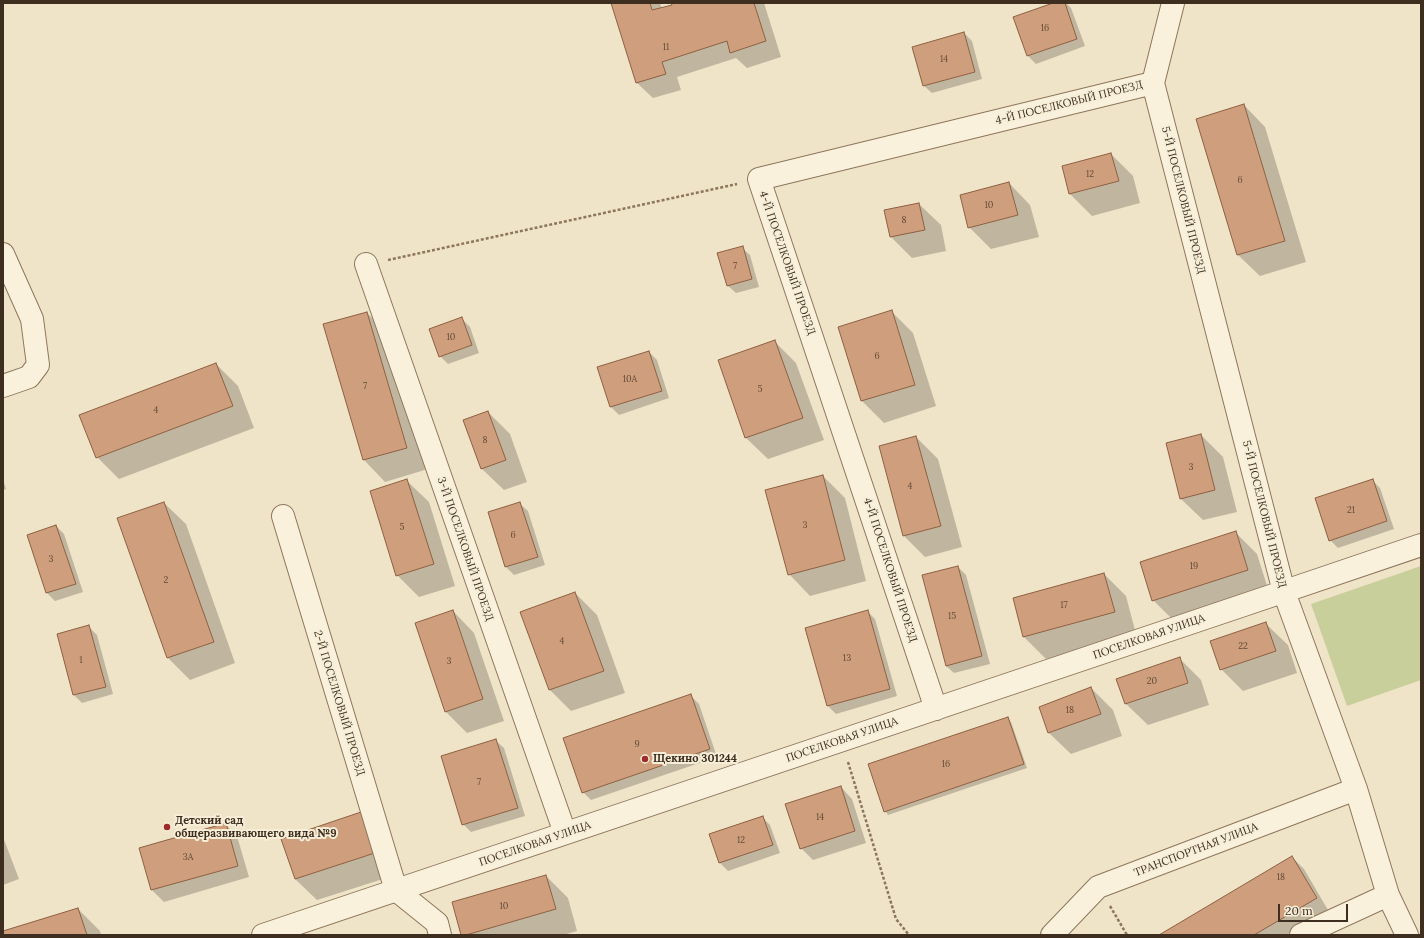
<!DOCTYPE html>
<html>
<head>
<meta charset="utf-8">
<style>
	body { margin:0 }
	#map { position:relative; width:1424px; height:938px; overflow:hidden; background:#f0e4c8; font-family:Lora,serif }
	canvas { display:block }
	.frame { position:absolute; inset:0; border:4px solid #3d2e20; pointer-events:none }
	.scale { position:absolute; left:1278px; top:904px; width:70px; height:18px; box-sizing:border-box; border:2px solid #3d2e20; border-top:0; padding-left:5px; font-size:12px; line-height:14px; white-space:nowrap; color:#3d2e20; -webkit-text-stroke:3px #f7eed8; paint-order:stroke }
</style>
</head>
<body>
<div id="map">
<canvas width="1424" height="938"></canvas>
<div class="frame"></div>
<div class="scale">20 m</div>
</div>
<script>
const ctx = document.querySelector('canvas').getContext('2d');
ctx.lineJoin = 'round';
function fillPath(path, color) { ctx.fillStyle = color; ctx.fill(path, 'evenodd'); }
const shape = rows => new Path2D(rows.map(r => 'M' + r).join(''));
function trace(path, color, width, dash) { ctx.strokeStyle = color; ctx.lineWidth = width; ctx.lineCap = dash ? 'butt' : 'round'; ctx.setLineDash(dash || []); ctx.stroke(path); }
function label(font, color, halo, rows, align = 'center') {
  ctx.font = font + ' Lora,serif'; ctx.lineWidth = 4; ctx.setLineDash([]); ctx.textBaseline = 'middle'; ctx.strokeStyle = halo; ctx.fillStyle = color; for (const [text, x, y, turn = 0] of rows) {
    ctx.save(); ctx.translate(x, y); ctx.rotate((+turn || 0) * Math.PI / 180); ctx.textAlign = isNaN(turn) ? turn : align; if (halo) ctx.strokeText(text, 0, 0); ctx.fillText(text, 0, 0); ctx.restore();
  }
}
fillPath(shape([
	[1421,566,1421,680,1347,706,1311,604]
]), '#c9cf9b');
fillPath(shape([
	[612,3,660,3,662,9,673,6,672,3,764,3,781,57,747,68,736,58,677,77,681,90,653,98,637,83],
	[1056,3,1066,3,1071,8,1085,46,1036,64,1028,56,1014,18],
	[964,33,972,41,982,79,932,93,924,86],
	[1244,105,1265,127,1306,262,1260,276,1238,255],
	[1111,154,1133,176,1140,203,1092,216,1070,194,1063,167],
	[1009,183,1030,205,1039,237,991,249,969,227],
	[919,204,941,225,946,251,912,258,891,237],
	[742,248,750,255,759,287,736,293,728,286],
	[891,311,913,333,936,406,884,423,862,401,839,327],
	[367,313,388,334,428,469,385,482,364,460,324,325],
	[462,319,470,327,479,353,448,364,440,356],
	[774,341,796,363,824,440,768,459,746,438,719,360],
	[649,352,657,360,669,398,619,415,611,407,599,368],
	[216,364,238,386,254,428,119,479,97,457],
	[488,412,510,434,527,482,504,490,482,469,465,420],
	[1201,435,1223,457,1237,512,1203,520,1181,499],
	[916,437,938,459,962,547,925,557,904,536],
	[823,476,845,498,866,581,810,596,789,574],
	[3,479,6,489,3,490],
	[1372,480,1380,488,1394,529,1338,548,1330,540],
	[407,481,429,502,455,586,419,597,397,575],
	[164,503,186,524,235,663,190,680,168,658,118,519],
	[520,504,528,511,545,565,514,575,506,567,489,513],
	[56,526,64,534,83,592,55,601,47,593,28,535],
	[1236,533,1257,554,1269,592,1175,622,1153,600],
	[958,567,966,575,990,664,954,673,946,666],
	[1104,574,1126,596,1136,634,1046,659,1024,637,1014,599],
	[575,593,597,615,625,693,571,711,550,690,522,612],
	[453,611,474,633,504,721,467,733,446,712],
	[867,611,875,619,897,696,836,714,828,706,806,628],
	[1266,624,1288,645,1297,673,1243,691,1221,669],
	[89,627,97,635,113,694,82,703,74,695,58,635],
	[1179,658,1201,680,1209,705,1148,725,1126,704,1117,679],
	[1091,688,1113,710,1122,736,1071,754,1049,733,1040,707],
	[691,696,699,704,717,757,591,800,583,792],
	[1008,718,1011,722,1027,768,888,815,885,811],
	[496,741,504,748,525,816,471,832,463,824],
	[841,787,852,799,866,843,813,860,801,848],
	[367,811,402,873,317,900,295,879],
	[762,817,770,825,780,853,728,871,720,863,711,835],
	[225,824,237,836,249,877,164,902,152,890],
	[3,837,19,879,3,885],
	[1292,857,1304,869,1328,910,1286,935,1161,935],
	[546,876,568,898,577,931,563,935,462,935],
	[78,909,100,931,101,935,3,935,3,932]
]), '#0003');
const building = shape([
	[611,3,650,3,652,10,672,5,671,3,754,3,766,41,730,53,727,41,662,62,666,74,636,83,611,3],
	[1053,3,1065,3,1077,39,1027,56,1013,17,1053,3],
	[964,32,975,72,923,86,912,47,964,32],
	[1244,104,1285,241,1237,255,1196,119,1244,104],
	[1111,153,1119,181,1069,194,1062,166,1111,153],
	[1009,182,1018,215,968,228,960,195,1009,182],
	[919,203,925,230,890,237,884,210,919,203],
	[743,246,752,279,727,286,717,253,743,246],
	[892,310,915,385,861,401,838,327,892,310],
	[367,312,407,448,363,460,323,324,367,312],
	[462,317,472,345,439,357,429,329,462,317],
	[775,340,803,418,745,438,718,360,775,340],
	[649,351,662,391,610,407,597,367,649,351],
	[216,363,233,406,96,458,79,415,216,363],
	[488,411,506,460,481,469,463,420,488,411],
	[1201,434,1215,490,1180,499,1166,443,1201,434],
	[916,436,941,526,903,536,879,446,916,436],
	[823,475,845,560,788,575,765,490,823,475],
	[407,479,434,564,396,576,370,491,407,479],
	[1373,479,1387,521,1329,541,1315,498,1373,479],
	[164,502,214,642,167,658,117,518,164,502],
	[520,502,538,557,505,567,488,512,520,502],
	[56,525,76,584,46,593,27,535,56,525],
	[1236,531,1248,570,1152,601,1140,562,1236,531],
	[958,566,982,656,946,666,922,575,958,566],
	[1104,573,1115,612,1023,637,1013,598,1104,573],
	[575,592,604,671,549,690,520,612,575,592],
	[453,610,483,699,445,712,415,623,453,610],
	[868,610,890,689,827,706,805,628,868,610],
	[1266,622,1276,651,1220,670,1210,641,1266,622],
	[89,625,106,687,73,695,57,634,89,625],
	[1180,657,1188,683,1125,704,1116,679,1180,657],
	[1091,687,1101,714,1048,733,1039,707,1091,687],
	[691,694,710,749,582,793,563,738,691,694],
	[1008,717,1024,764,884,812,868,764,1008,717],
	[496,739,518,808,462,825,441,756,496,739],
	[841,786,855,831,800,849,785,804,841,786],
	[367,810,381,851,295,879,281,839,367,810],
	[763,816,773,845,719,863,709,834,763,816],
	[226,823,238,866,151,890,139,848,226,823],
	[1292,856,1317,898,1254,935,1159,935,1292,856],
	[546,875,556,909,466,935,461,935,452,902,546,875],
	[78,908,87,935,3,935,3,931,78,908]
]);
fillPath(building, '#cf9f7d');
trace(building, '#8d5f41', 1);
const minor = shape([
	[1173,3,1153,83,1284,592,1356,789,1388,895,1407,935],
	[3,254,32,319,38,365,29,377,3,386],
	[366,264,565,833],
	[283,516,396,890,437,923,440,935],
	[936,709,759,179,1153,83],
	[263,935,1244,605,1421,545],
	[1052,935,1098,887,1356,789],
	[1301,935,1388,895]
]);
trace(minor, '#8d765c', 24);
trace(shape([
	[388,260,737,184],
	[848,762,896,919,909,935],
	[1110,906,1127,935]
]), '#8d765c', 2.5, [3, 2]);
trace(minor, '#faf1dc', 22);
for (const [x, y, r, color] of [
	[645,759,4,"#9e2a2b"],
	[167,827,4,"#9e2a2b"]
]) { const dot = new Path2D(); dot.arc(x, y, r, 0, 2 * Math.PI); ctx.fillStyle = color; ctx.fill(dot); trace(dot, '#f7eed8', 1.5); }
label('9px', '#624a37', null, [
	["16",1045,28],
	["11",666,47],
	["14",944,59],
	["12",1090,174],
	["6",1240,180],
	["10",989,205],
	["8",904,220],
	["7",735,266],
	["10",451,337],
	["6",877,356],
	["10А",630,379],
	["7",365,386],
	["5",760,389],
	["4",156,410],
	["8",485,440],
	["3",1191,467],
	["4",910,486],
	["21",1351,510],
	["3",805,525],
	["5",402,527],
	["6",513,535],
	["3",51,559],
	["19",1194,566],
	["2",166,580],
	["17",1064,605],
	["15",952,616],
	["4",562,641],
	["22",1243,646],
	["13",847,658],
	["1",81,660],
	["3",449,661],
	["20",1152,681],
	["18",1070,710],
	["9",637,744],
	["16",946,764],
	["7",479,782],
	["14",820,817],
	["12",741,840],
	["3А",188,857],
	["18",1281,877],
	["10",504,906]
]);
label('11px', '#3d2e20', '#f7eed8', [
	["4-Й ПОСЕЛКОВЫЙ ПРОЕЗД",1069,103,-14],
	["5-Й ПОСЕЛКОВЫЙ ПРОЕЗД",1183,200,76],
	["4-Й ПОСЕЛКОВЫЙ ПРОЕЗД",787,263,71],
	["5-Й ПОСЕЛКОВЫЙ ПРОЕЗД",1264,514,76],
	["3-Й ПОСЕЛКОВЫЙ ПРОЕЗД",465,549,71],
	["4-Й ПОСЕЛКОВЫЙ ПРОЕЗД",890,570,72],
	["ПОСЕЛКОВАЯ УЛИЦА",1149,637,-19],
	["2-Й ПОСЕЛКОВЫЙ ПРОЕЗД",339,703,73],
	["ПОСЕЛКОВАЯ УЛИЦА",842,740,-19],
	["ПОСЕЛКОВАЯ УЛИЦА",535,844,-19],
	["ТРАНСПОРТНАЯ УЛИЦА",1196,850,-21]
]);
label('bold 11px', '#3d2e20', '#f7eed8', [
	["Щекино 301244",653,759],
	["Детский сад",175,821],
	["общеразвивающего вида №9",175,834]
], 'left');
</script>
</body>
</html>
